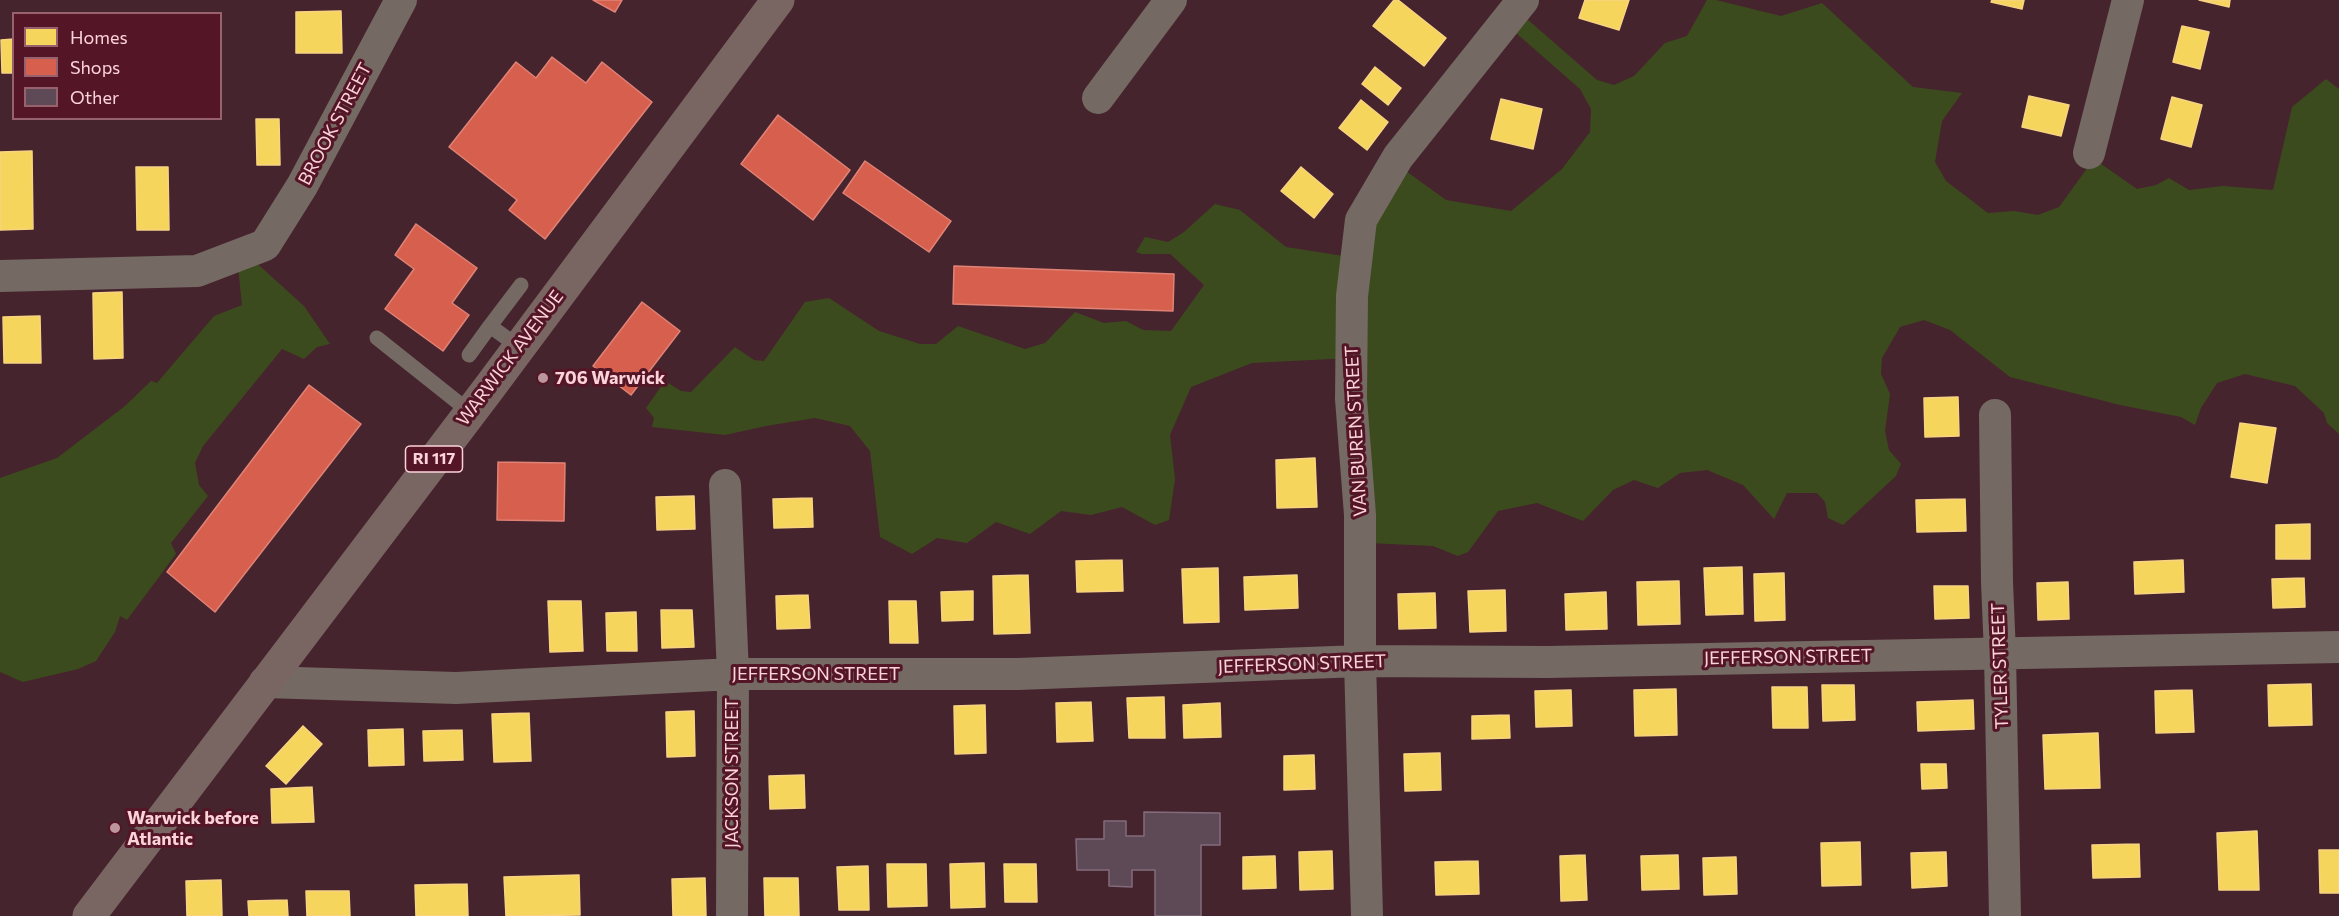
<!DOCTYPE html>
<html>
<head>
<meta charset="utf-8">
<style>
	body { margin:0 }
	#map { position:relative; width:2339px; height:916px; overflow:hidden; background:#46242d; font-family:Commissioner,sans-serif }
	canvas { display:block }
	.legend { position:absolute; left:12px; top:12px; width:210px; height:108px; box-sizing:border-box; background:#541627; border:2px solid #97626e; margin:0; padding:8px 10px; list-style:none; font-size:18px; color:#fcd3d9 }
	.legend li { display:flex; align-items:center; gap:12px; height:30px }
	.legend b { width:30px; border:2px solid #97626e }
</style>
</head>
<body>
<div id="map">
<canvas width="2339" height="916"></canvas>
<ul class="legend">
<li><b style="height:16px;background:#f6d55c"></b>Homes</li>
<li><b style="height:16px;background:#d6604d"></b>Shops</li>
<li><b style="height:16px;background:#5e4957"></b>Other</li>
</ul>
</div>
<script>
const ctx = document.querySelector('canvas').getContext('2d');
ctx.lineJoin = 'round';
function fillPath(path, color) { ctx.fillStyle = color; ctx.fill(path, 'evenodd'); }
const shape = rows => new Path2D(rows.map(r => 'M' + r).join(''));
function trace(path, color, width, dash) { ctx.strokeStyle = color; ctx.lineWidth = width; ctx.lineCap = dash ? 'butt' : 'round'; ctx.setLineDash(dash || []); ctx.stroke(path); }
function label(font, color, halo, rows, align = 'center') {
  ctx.font = font + ' Commissioner,sans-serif'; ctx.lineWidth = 6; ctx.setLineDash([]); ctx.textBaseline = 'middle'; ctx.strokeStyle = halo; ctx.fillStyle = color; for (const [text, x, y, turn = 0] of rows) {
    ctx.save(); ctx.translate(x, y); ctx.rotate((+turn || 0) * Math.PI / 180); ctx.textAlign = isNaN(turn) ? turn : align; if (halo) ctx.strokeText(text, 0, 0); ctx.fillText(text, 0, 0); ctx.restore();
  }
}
fillPath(shape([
	[1707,0,1716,0,1781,16,1822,3,1913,87,1962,93,1942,121,1935,162,1946,181,1988,213,2014,211,2038,215,2059,207,2094,159,2137,189,2156,185,2169,178,2189,190,2223,186,2273,190,2292,107,2326,79,2339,89,2339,434,2327,423,2324,413,2295,386,2245,374,2217,383,2201,408,2195,425,2181,417,2120,405,2010,377,1950,330,1924,320,1900,327,1882,358,1881,374,1890,394,1885,431,1889,450,1901,464,1896,476,1843,525,1828,518,1825,502,1817,493,1787,493,1774,519,1743,485,1707,470,1680,473,1658,488,1634,480,1613,490,1583,521,1537,503,1498,511,1468,552,1458,556,1433,546,1368,543,1351,358,1252,363,1191,387,1170,435,1175,479,1169,520,1155,525,1122,507,1091,515,1061,511,1030,534,996,522,967,543,937,538,912,554,880,537,870,451,850,426,815,418,766,426,725,435,652,427,654,418,646,408,665,381,681,391,691,392,735,347,754,360,764,361,805,302,829,298,879,331,920,344,936,344,958,326,1025,349,1045,343,1075,312,1104,323,1126,321,1143,330,1171,331,1204,285,1170,254,1142,254,1136,252,1145,237,1168,242,1184,232,1215,204,1240,210,1286,247,1356,258,1399,166,1446,200,1511,211,1562,169,1590,132,1591,109,1580,89,1508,26,1519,12,1597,80,1614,85,1634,76,1665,43,1687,36],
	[237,257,251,258,304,306,330,344,317,347,304,359,282,349,203,446,195,463,199,485,208,496,171,543,176,554,127,620,120,616,115,632,96,661,78,669,23,682,0,672,0,478,57,458,125,406,151,381,157,383,214,316,242,305]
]), '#3c4b1d');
const homes = shape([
	[1394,0,1398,0,1446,38,1424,66,1373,26,1394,0],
	[1585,0,1629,0,1619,30,1579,18,1585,0],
	[1992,0,2024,0,2022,9,1991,2,1992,0],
	[2199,0,2230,0,2229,7,2199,0],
	[341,11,342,53,296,53,296,12,341,11],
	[2182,26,2209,32,2200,69,2173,62,2182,26],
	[14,39,14,73,2,73,1,40,14,39],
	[1375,67,1401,88,1388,105,1362,84,1375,67],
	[2029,96,2069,105,2061,136,2022,127,2029,96],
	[2172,97,2202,105,2191,147,2161,139,2172,97],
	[1501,99,1542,109,1533,149,1491,139,1501,99],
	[1361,100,1388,122,1367,150,1339,128,1361,100],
	[256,119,279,119,280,165,257,165,256,119],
	[32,151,33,229,0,230,0,152,32,151],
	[136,167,168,167,169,230,137,230,136,167],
	[1301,167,1333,194,1314,218,1281,191,1301,167],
	[122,292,123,358,94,359,93,293,122,292],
	[40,316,41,363,4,363,3,317,40,316],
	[1958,397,1959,436,1925,437,1924,398,1958,397],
	[2240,423,2276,428,2267,483,2231,477,2240,423],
	[1315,458,1317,507,1277,508,1276,460,1315,458],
	[694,496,695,529,657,530,656,497,694,496],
	[812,498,813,527,774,528,773,499,812,498],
	[1965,499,1966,531,1917,532,1916,500,1965,499],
	[2310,524,2310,559,2276,559,2276,525,2310,524],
	[1122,560,1123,591,1077,592,1076,561,1122,560],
	[2183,560,2184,592,2135,594,2134,562,2183,560],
	[1742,567,1743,614,1706,615,1704,568,1742,567],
	[1218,568,1219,622,1184,623,1182,569,1218,568],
	[1784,573,1785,620,1755,621,1754,574,1784,573],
	[1028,575,1030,633,994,634,993,576,1028,575],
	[1297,575,1298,608,1245,610,1244,577,1297,575],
	[2304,578,2305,607,2273,608,2272,579,2304,578],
	[1679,581,1680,624,1638,625,1637,582,1679,581],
	[2068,582,2069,619,2038,620,2037,583,2068,582],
	[1934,586,1968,586,1969,618,1935,619,1934,586],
	[1505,590,1506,631,1470,632,1468,591,1505,590],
	[973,591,973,620,942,621,941,592,973,591],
	[1606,592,1607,629,1566,630,1565,594,1606,592],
	[1435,593,1436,628,1399,629,1398,594,1435,593],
	[808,595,810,628,777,629,776,596,808,595],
	[548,601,581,601,583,651,550,652,548,601],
	[889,601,916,601,918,643,890,643,889,601],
	[661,610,692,610,694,647,662,648,661,610],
	[636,612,637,651,607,651,606,613,636,612],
	[2311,684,2312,725,2269,726,2268,685,2311,684],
	[1822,685,1854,685,1855,720,1823,721,1822,685],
	[1772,687,1807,687,1808,728,1773,728,1772,687],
	[1676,689,1677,735,1635,736,1634,690,1676,689],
	[1571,690,1572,726,1536,727,1535,691,1571,690],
	[2192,690,2194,732,2156,733,2155,691,2192,690],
	[1164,697,1165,738,1129,738,1127,698,1164,697],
	[1973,700,1974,729,1918,731,1917,702,1973,700],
	[1091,702,1093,741,1057,742,1056,703,1091,702],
	[1220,703,1221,737,1184,738,1183,705,1220,703],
	[985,705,986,753,955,754,954,706,985,705],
	[694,711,695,756,667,757,666,712,694,711],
	[529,713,531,761,494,762,492,714,529,713],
	[1509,715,1510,738,1472,739,1472,716,1509,715],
	[303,726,322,744,286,784,266,766,303,726],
	[403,729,404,765,369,766,368,730,403,729],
	[462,730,463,760,424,761,423,731,462,730],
	[2098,733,2100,788,2045,789,2043,735,2098,733],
	[1440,753,1441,790,1405,791,1404,754,1440,753],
	[1314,755,1315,789,1284,790,1284,756,1314,755],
	[1921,764,1946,764,1947,788,1922,789,1921,764],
	[804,775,805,808,770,809,769,776,804,775],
	[312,787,314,822,272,823,271,789,312,787],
	[2257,831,2259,890,2219,890,2217,833,2257,831],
	[1860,842,1861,885,1822,886,1821,843,1860,842],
	[2139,844,2140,877,2093,878,2092,845,2139,844],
	[2319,850,2339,850,2339,893,2320,893,2319,850],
	[1332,851,1333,889,1300,890,1299,852,1332,851],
	[1946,852,1947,886,1912,888,1911,853,1946,852],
	[1585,855,1587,900,1561,901,1560,856,1585,855],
	[1678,855,1679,889,1642,890,1641,856,1678,855],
	[1275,856,1276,888,1243,889,1243,857,1275,856],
	[1736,857,1737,894,1704,895,1703,858,1736,857],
	[1478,861,1479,894,1436,895,1435,862,1478,861],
	[984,863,985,907,951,908,950,864,984,863],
	[887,864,926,864,927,906,888,907,887,864],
	[1004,864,1036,864,1037,902,1005,902,1004,864],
	[868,866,869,910,839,910,837,867,868,866],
	[579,875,580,915,506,916,504,877,579,875],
	[705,878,706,916,673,916,672,879,705,878],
	[764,878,798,878,799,916,765,916,764,878],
	[221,880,222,916,187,916,186,881,221,880],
	[467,884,468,916,416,916,415,885,467,884],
	[306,891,349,891,350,916,307,916,306,891],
	[287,900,288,916,249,916,248,901,287,900]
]);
fillPath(homes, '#f6d55c');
trace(homes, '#f8d482', 1.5);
const shops = shape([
	[593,0,622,0,615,12,593,0],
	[552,57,586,83,602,62,652,102,545,239,509,210,517,200,449,147,516,62,536,78,552,57],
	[778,115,850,170,813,220,741,164,778,115],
	[865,161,951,221,929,252,843,193,865,161],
	[416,224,477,268,452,303,469,315,443,351,385,309,414,269,395,255,416,224],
	[954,266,1174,274,1173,311,953,304,954,266],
	[642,302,680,331,631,395,593,366,642,302],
	[309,385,361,424,215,612,167,572,309,385],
	[498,462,565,463,564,521,497,520,498,462]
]);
fillPath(shops, '#d6604d');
trace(shops, '#e18277', 1.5);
const building = shape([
	[1144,812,1220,813,1220,845,1201,845,1201,916,1155,916,1155,870,1132,870,1132,887,1109,886,1109,870,1077,870,1076,839,1104,839,1104,821,1126,821,1126,836,1144,836,1144,812]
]);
fillPath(building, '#5e4957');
trace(building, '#826c7c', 1.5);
trace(shape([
	[490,326,521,285],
	[377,338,470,412],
	[469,355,490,326,519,347]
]), '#746963', 15);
trace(shape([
	[1098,98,1171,0],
	[2089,153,2128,0],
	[0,276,197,271,265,245,302,186,401,0],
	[1995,415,1997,582,2000,654,2005,916],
	[725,485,733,674,732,916],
	[265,682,456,688,733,674,1018,674,1360,661,1548,662,2339,647],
	[1367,916,1360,661,1360,515,1351,399,1352,296,1361,220,1398,157,1523,0]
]), '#746963', 32);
trace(shape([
	[89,916,489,388,778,0]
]), '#796663', 33);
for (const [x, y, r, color] of [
	[543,378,6,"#bc969d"],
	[115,828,6,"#bc969d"]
]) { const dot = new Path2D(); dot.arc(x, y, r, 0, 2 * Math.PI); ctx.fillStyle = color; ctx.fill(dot); trace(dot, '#541627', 2); }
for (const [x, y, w] of [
	[434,459,57]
]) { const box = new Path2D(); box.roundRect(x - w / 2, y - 13, w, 26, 4.5); ctx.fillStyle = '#541627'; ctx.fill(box); trace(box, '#fcd3d9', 1.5); }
label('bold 16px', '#fcd3d9', null, [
	["RI 117",434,459]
]);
label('18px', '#fcd3d9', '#541627', [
	["BROOK STREET",335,124,-62],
	["WARWICK AVENUE",510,358,-53],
	["VAN BUREN STREET",1356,431,-93],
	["JEFFERSON STREET",1788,657,-1],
	["JEFFERSON STREET",1302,664,-2],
	["TYLER STREET",2000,666,-92],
	["JEFFERSON STREET",816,674],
	["JACKSON STREET",732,773,-90]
]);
label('bold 18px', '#fcd3d9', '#541627', [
	["706 Warwick",555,378],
	["Warwick before",127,818],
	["Atlantic",127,839]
], 'left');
</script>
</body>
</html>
